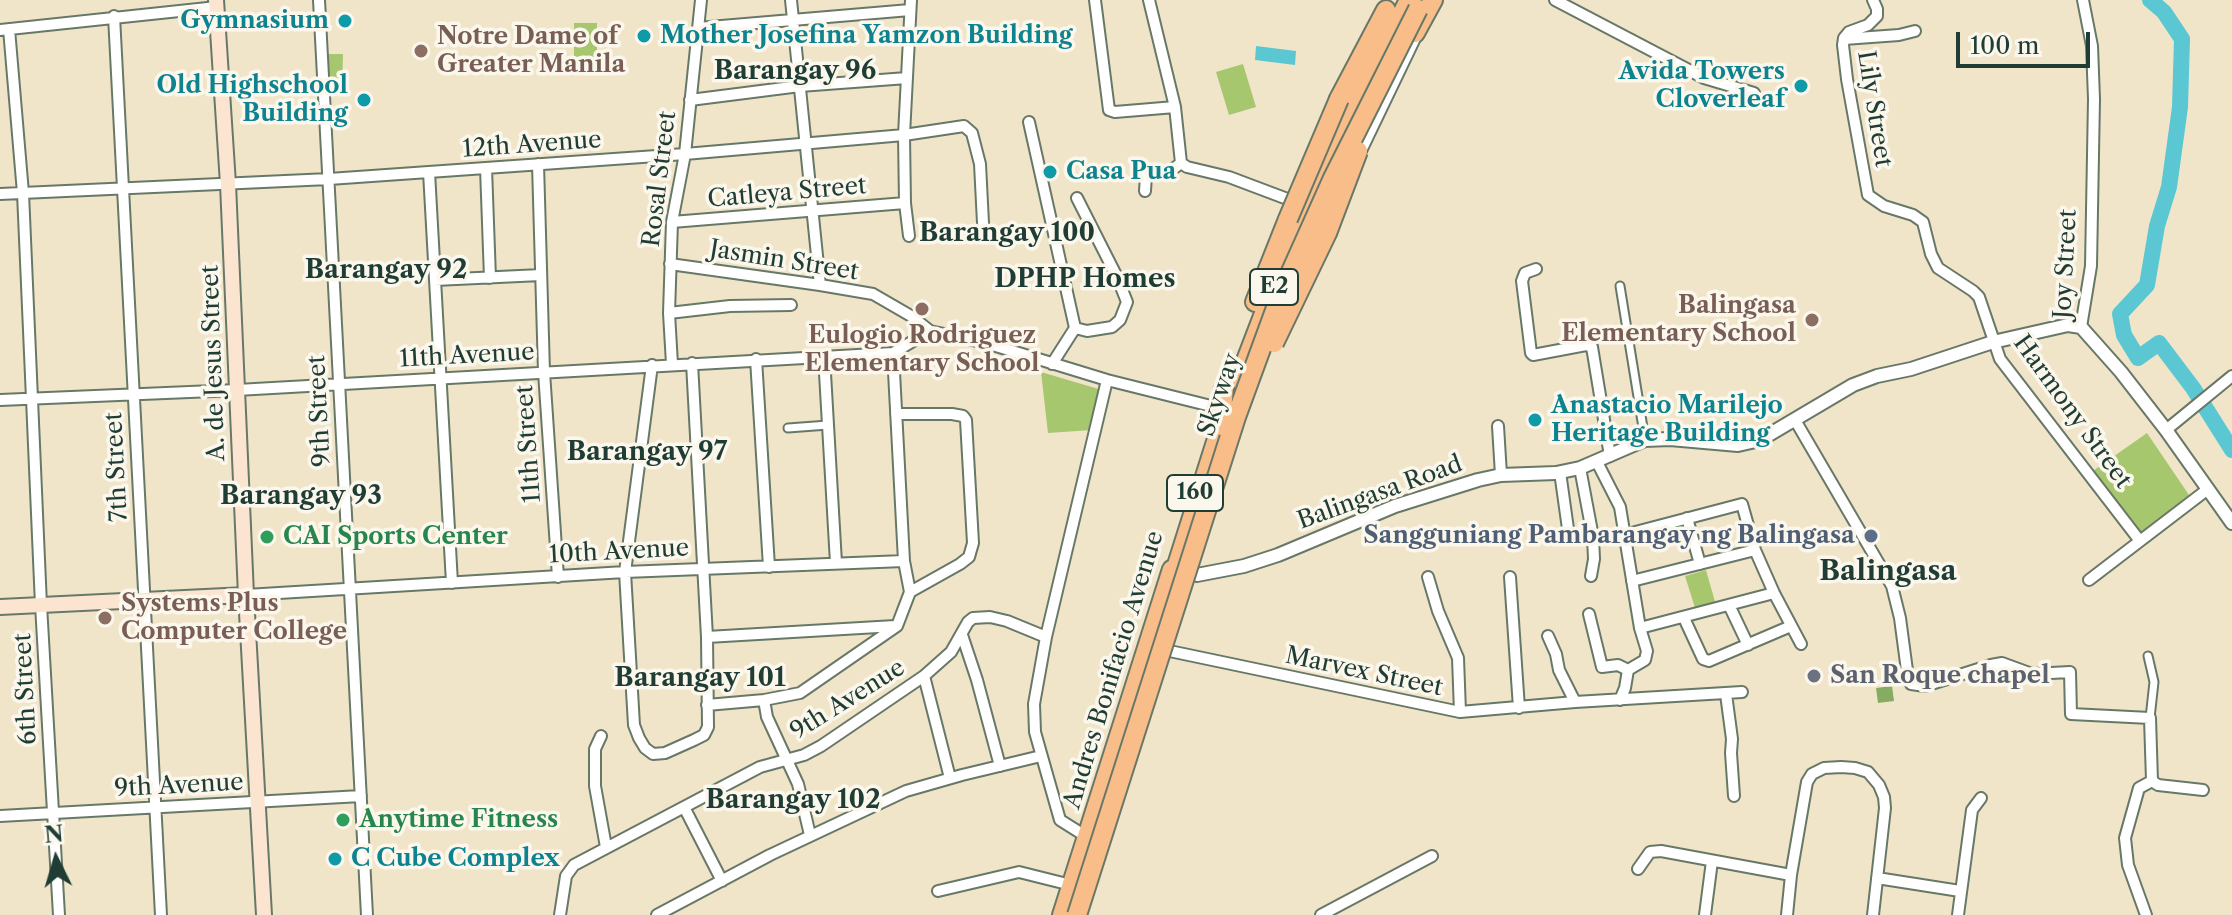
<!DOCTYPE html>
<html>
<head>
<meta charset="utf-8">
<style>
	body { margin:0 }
	#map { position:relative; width:2232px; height:915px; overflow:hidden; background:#f1e5c9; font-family:"Libre Caslon Text",serif }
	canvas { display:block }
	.north { position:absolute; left:16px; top:819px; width:80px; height:80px; -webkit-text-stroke:6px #fbf7ec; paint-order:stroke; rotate:355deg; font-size:22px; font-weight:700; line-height:32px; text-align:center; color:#1f3d34 }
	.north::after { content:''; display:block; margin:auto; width:28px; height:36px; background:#1f3d34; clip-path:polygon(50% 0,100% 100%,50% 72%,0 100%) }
	.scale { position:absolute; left:1956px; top:32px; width:134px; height:36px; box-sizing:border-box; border:4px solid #1f3d34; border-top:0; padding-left:10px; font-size:24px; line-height:28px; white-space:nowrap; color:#1f3d34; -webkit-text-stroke:6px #fbf7ec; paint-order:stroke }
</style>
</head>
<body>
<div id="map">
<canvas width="2232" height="915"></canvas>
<div class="north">N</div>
<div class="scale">100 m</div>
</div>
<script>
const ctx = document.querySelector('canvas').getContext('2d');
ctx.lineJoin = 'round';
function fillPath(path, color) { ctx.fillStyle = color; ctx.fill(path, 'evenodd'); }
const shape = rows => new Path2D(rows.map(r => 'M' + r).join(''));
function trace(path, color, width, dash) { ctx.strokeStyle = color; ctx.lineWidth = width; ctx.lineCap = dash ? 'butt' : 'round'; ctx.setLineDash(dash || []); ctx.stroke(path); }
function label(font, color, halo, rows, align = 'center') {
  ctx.font = font + ' "Libre Caslon Text",serif'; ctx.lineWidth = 7; ctx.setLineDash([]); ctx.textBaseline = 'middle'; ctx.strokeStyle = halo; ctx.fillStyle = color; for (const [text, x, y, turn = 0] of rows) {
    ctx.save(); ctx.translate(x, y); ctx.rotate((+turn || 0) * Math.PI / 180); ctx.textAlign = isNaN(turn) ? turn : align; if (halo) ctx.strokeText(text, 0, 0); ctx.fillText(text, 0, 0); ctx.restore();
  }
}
fillPath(shape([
	[574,23,597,23,597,71,574,72],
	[325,54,343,54,342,91,335,94,328,91],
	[1243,64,1256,107,1229,115,1216,72],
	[1041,372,1102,390,1092,430,1048,433],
	[2147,433,2189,495,2138,536,2090,473],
	[1706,570,1716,605,1696,611,1685,576]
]), '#a7c76f');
fillPath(shape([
	[1892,686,1894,701,1878,703,1876,688]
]), '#85ac62');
fillPath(shape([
	[1256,46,1296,51,1295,65,1255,60]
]), '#5bc7d3');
trace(shape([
	[2150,0,2164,12,2182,39,2180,107,2169,187,2157,226,2147,285,2120,314,2124,335,2138,358,2159,343,2193,388,2232,450]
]), '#5bc7d3', 16);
const pedestrian = shape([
	[1620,286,1645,440],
	[788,428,828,425],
	[2148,656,2154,682,2150,718]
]);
const minor = shape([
	[319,0,367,915],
	[791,0,820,285],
	[1095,0,1109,110,1115,112,1175,107],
	[1149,0,1175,107,1181,163,1187,167,1229,177,1298,203],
	[1555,0,1704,78,1754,93],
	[1873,0,1877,9,1877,16,1868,25,1849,32,1844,38,1843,45,1847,79,1868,195,1884,206,1913,215,1923,222,1931,254,1938,268,1973,291,1979,297,2000,359,2140,541],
	[114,16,161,915],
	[698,28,910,10],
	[9,29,23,193,41,605,59,915],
	[0,30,217,7],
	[1844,39,1899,35,1915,31],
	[690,100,800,86,907,78],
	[1029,122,1075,328,1052,364],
	[1359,155,1418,32],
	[538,164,544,372,558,577],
	[486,168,490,278],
	[429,172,452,583],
	[1145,191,1146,175,1169,172,1181,163],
	[0,194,329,179,685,154,904,135,964,126,972,133,980,164,983,223],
	[672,222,905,203],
	[909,236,905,203,904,135,911,0],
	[670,264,820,285,873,294,911,316,930,331,986,343,1107,380,1223,409],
	[1536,269,1525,273,1522,281,1531,353,1533,355,1586,345,1592,347,1610,456],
	[435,280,541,275],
	[669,313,730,306,791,305],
	[2081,327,2091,266,2094,99,2092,46,2083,0],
	[1075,328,1087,331,1112,327,1120,320,1127,302,1117,277,1077,198],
	[893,353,904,561,910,592],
	[824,356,836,563],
	[756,359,769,567],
	[672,364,669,313,672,222,685,154,701,0],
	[652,365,625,572,634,725,639,738,645,748,653,754,665,753,694,740,704,735,708,727,707,637,692,363],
	[0,400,237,390,893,353,930,331],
	[1795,420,1892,586,1900,618,1908,678,1911,684,1925,686,1991,665,2002,663,2032,674,2070,672,2071,714,2150,718,2152,781,2139,788,2125,838,2128,865,2146,915],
	[1498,426,1501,475],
	[2166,430,2232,376],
	[1597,462,1620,507,1640,628,1647,651,1645,660,1628,670,1625,688,1620,700],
	[1580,468,1593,537,1594,559,1591,576],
	[1560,472,1569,536],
	[1687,518,1700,564],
	[1624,535,1742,504,1755,550,1774,593,1801,644],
	[1428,577,1438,611,1458,658,1460,712],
	[1510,577,1519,708],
	[2089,580,2208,489],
	[1632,581,1755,550],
	[246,595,625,572,904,561],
	[1729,605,1748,645],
	[1589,614,1602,667,1618,665,1628,670],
	[1684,618,1703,659,1709,661,1791,626],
	[1640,628,1774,593],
	[962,635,977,680,1000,766],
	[1548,636,1556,654,1559,670,1575,702],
	[707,637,895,626],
	[1160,649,1460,712,1575,702,1742,692],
	[924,676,950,778],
	[1726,694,1732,739,1731,753,1734,796],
	[764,700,767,717,798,784,810,835],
	[707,705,764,700,800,693,897,626,910,592,960,564,969,557,973,543,966,420,963,416,952,414,896,414],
	[601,736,595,749,595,786,606,847],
	[2152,781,2158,785,2203,790],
	[684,807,722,881],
	[0,816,361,796],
	[1087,837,1060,820,1035,732,1034,704,1046,637,1107,380],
	[1638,869,1650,852,1661,851,1791,875],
	[1877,878,1960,891],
	[938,891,1019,872,1071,885],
	[560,915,566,876,574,865,760,767,804,755,821,746,924,676,951,652,968,622,973,618,990,617,1007,621,1046,637],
	[657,915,770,855,906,791,962,775,1041,756],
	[1321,915,1432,856],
	[1705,915,1712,861],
	[1787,915,1791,875,1807,782,1812,774,1824,768,1841,767,1855,768,1868,772,1879,785,1884,797,1885,808,1873,915],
	[1958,915,1972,810,1981,798]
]);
const tertiary = shape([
	[1188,573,1197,575,1244,566,1278,555,1395,506,1478,480,1501,475,1556,473,1580,468,1645,440,1670,439,1738,445,1760,440,1853,385,1877,376,1911,369,1993,342,2068,325,2081,327,2121,372,2166,430,2232,523]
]);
const secondary = shape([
	[216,0,228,184,246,595,264,915],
	[0,607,246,595]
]);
const primary = shape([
	[1061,915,1171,569]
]);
const motorway = shape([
	[1415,33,1433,0],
	[1339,99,1386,10],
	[1255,302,1288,219],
	[1171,584,1221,426,1273,290,1321,174,1409,0]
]);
trace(pedestrian, '#687868', 11);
trace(minor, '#687868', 14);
trace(tertiary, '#687868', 16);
trace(secondary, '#687868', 18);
trace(primary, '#687868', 20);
trace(motorway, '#687868', 22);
trace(pedestrian, '#fff', 7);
trace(minor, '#fff', 10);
trace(tertiary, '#fff', 12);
trace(secondary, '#fce5d0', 14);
trace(primary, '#f8bd89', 16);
trace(motorway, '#f8bd89', 18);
const motorwayBridge = shape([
	[1288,219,1339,99],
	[1274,343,1327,233,1358,151],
	[1221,426,1224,386],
	[1077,915,1236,417,1281,294,1333,178,1418,9]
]);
trace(motorwayBridge, '#687868', 22, []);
trace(motorwayBridge, '#f8bd89', 18);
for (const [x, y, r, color] of [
	[345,21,8,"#0f9aa8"],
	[644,36,8,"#0f9aa8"],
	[421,51,8,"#8d6e63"],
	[1801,86,8,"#0f9aa8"],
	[364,100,8,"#0f9aa8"],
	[1050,172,8,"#0f9aa8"],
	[922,309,8,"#8d6e63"],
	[1812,320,8,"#8d6e63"],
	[1535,420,8,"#0f9aa8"],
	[1871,536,8,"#5c6f8a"],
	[267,537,8,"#2e9e5b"],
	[105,618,8,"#8d6e63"],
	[1814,676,8,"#6b7280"],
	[343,820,8,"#2e9e5b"],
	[335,859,8,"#0f9aa8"]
]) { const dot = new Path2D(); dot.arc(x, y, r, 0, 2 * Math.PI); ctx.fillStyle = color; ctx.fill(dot); trace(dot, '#fbf7ec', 3); }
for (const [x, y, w] of [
	[1274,287,48],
	[1195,493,56]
]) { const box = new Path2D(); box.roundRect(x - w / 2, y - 18, w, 36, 6); ctx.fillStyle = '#fbf7ec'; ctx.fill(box); trace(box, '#1f3d34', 2); }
label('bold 22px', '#1f3d34', null, [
	["E2",1274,287],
	["160",1195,493]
]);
label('bold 24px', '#0d838f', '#fbf7ec', [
	["Gymnasium",329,21,"right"],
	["Mother Josefina Yamzon Building",660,36],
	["Avida Towers",1785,72,"right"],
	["Cloverleaf",1785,100,"right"],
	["Old Highschool",348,86,"right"],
	["Building",348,114,"right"],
	["Casa Pua",1066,172],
	["Anastacio Marilejo",1551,406],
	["Heritage Building",1551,434],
	["C Cube Complex",351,859]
], 'left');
label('bold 24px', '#785e54', '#fbf7ec', [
	["Notre Dame of",437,37],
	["Greater Manila",437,65],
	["Balingasa",1796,306,"right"],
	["Elementary School",1796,334,"right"],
	["Eulogio Rodriguez",922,336,"center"],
	["Elementary School",922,364,"center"],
	["Systems Plus",121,604],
	["Computer College",121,632]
], 'left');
label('24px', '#1f3d34', '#fbf7ec', [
	["Lily Street",1874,109,81],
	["12th Avenue",532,145,-4],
	["Rosal Street",660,179,-83],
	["Catleya Street",787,193,-5],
	["Jasmin Street",784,261,9],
	["Joy Street",2066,264,-87],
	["11th Avenue",467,356,-3],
	["A. de Jesus Street",214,363,-92],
	["Skyway",1220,395,-71],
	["9th Street",320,411,-93],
	["Harmony Street",2072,412,54],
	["11th Street",529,444,-94],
	["7th Street",117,467,-93],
	["Balingasa Road",1380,493,-20],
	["10th Avenue",619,552,-3],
	["Andres Bonifacio Avenue",1114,670,-73],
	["Marvex Street",1364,672,12],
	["6th Street",26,689,-93],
	["9th Avenue",848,700,-32],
	["9th Avenue",179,786,-3]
]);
label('bold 24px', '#4e5e75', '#fbf7ec', [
	["Sangguniang Pambarangay ng Balingasa",1855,536]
], 'right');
label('bold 24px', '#27864d', '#fbf7ec', [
	["CAI Sports Center",283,537],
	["Anytime Fitness",359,820]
], 'left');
label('bold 24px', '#5b616d', '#fbf7ec', [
	["San Roque chapel",1830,676]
], 'left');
label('bold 26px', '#1f3d34', '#fbf7ec', [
	["Barangay 96",795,71],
	["Barangay 100",1007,233],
	["Barangay 92",386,270],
	["DPHP Homes",1085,279],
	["Barangay 97",647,452],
	["Barangay 93",301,496],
	["Barangay 101",700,678],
	["Barangay 102",793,800]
]);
label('bold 28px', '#1f3d34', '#fbf7ec', [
	["Balingasa",1888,572]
]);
</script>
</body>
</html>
